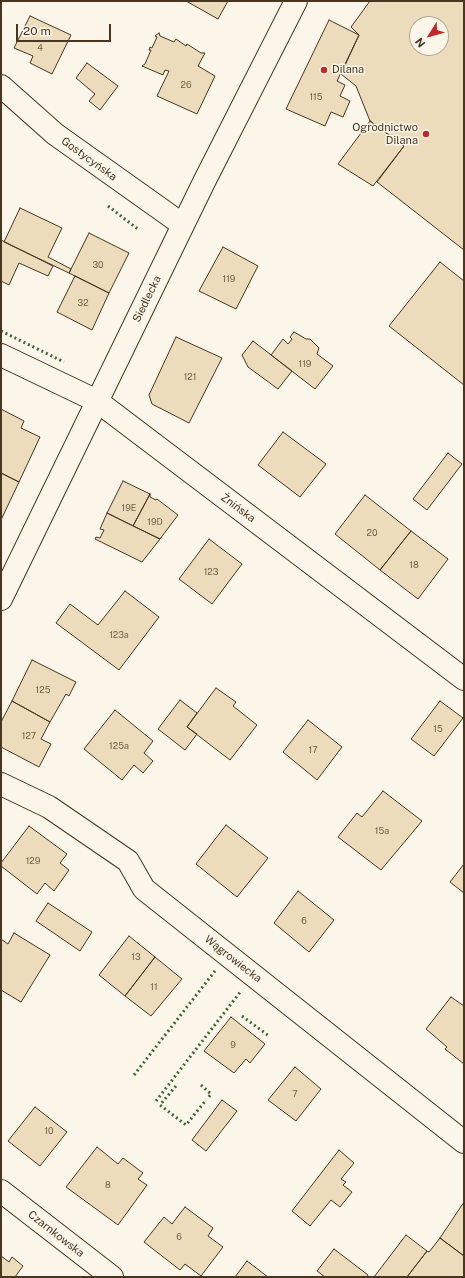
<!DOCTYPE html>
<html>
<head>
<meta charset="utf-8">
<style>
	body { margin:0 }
	#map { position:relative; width:465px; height:1278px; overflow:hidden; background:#fbf6e9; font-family:"Public Sans",sans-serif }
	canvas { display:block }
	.frame { position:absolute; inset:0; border:2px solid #4a3520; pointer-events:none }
	.north { position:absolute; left:409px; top:16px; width:40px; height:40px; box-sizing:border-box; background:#fbf6e9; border:1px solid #b4a999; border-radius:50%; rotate:233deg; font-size:11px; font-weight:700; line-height:16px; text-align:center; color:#4a3520 }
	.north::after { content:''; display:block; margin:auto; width:14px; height:18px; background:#c62828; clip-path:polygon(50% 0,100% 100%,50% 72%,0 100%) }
	.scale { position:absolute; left:16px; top:24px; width:95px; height:18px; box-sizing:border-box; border:2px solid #4a3520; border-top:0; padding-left:5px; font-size:12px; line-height:14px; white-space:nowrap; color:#4a3520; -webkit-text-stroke:3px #fbf6e9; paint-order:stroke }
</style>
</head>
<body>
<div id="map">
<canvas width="465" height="1278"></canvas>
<div class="frame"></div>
<div class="north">N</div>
<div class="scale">20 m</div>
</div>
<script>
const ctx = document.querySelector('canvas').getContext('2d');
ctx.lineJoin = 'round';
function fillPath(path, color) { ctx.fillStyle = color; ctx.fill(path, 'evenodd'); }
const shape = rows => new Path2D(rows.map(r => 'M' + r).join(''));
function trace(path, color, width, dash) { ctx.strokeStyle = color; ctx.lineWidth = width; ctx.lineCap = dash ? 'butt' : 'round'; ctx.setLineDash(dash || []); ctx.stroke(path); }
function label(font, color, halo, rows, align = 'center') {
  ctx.font = font + ' "Public Sans",sans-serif'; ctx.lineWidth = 3; ctx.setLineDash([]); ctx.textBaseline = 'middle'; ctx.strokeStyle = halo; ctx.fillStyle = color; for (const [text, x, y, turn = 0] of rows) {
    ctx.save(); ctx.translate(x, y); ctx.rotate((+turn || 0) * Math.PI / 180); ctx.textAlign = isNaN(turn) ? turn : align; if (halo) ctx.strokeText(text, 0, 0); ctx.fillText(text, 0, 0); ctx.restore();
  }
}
const building = shape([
	[186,1,228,1,218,19,186,1],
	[370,1,464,1,464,250,377,182,404,146,370,121,356,86,341,74,359,35,351,27,370,1],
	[417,24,441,24,441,48,417,48,417,24],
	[30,16,71,35,52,74,30,63,33,56,14,48,30,16],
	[329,20,359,35,337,81,345,85,340,96,350,101,343,117,331,112,325,126,286,109,329,20],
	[159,33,160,36,174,42,176,39,186,46,187,44,201,53,205,53,198,66,215,76,197,114,157,96,169,71,165,70,163,75,142,66,145,64,151,50,149,50,150,47,152,48,157,37,155,36,159,33],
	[87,63,118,86,100,110,89,101,95,94,76,78,87,63],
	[370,121,404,146,373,186,338,164,370,121],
	[20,208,62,228,48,257,71,269,69,273,4,242,20,208],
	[89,233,129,253,109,293,69,273,89,233],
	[1,240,53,266,48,276,19,263,9,285,1,281,1,240],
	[223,247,258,266,236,309,199,291,223,247],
	[440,262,464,281,464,385,389,326,440,262],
	[75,276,109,293,92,330,57,312,75,276],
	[294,332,306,339,310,339,319,348,317,354,333,366,315,389,271,355,283,339,288,344,292,339,290,337,294,332],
	[176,337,222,358,189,423,152,404,149,395,176,337],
	[253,341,292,371,278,389,248,367,242,355,253,341],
	[1,409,24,421,21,428,40,437,19,482,1,473,1,409],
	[283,432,326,464,300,497,258,465,283,432],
	[448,453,462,464,427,510,413,499,448,453],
	[1,473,19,482,1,520,1,473],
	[123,481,150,494,133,526,107,513,123,481],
	[150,494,150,497,156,500,157,499,178,515,160,539,133,526,150,494],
	[365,495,411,531,380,570,335,534,365,495],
	[107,513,160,539,142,562,95,539,96,537,100,538,104,530,100,529,107,513],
	[411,531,448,559,418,599,380,570,411,531],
	[209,539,242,564,212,604,179,579,209,539],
	[125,591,159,617,119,670,56,623,70,604,98,625,125,591],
	[32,660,76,682,69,696,66,694,50,722,12,701,32,660],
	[216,688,236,702,233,706,257,725,230,760,187,727,216,688],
	[180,700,197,713,187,727,197,734,185,750,158,729,180,700],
	[12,701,50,722,41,739,51,744,39,767,1,747,1,722,12,701],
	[440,701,463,718,434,756,411,739,440,701],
	[115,710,153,741,144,753,153,761,143,773,134,765,122,780,84,749,115,710],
	[308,720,342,747,317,780,283,752,308,720],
	[383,791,422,821,381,870,338,837,357,813,362,817,383,791],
	[226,825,268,858,237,897,196,864,226,825],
	[29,826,67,854,60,863,69,870,54,891,45,883,37,894,1,866,1,863,29,826],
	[464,864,464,893,450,882,464,864],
	[298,891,334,920,309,952,274,923,298,891],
	[48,903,92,932,80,951,36,921,48,903],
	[14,933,50,955,21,1002,1,990,1,939,8,944,14,933],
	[129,936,155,957,125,996,99,975,129,936],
	[155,957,182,979,151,1016,125,996,155,957],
	[451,997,464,1006,464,1064,445,1049,447,1047,426,1029,451,997],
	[231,1017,265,1044,250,1063,246,1059,234,1073,204,1051,231,1017],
	[295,1067,321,1089,296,1121,268,1100,295,1067],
	[222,1100,237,1111,206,1151,192,1140,222,1100],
	[35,1107,67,1132,40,1166,8,1141,35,1107],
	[97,1147,118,1164,123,1158,143,1173,138,1179,147,1185,118,1225,66,1187,97,1147],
	[339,1150,354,1163,341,1179,346,1182,343,1185,352,1192,340,1207,331,1200,310,1226,292,1211,339,1150],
	[464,1202,464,1256,440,1238,464,1202],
	[185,1207,213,1228,208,1236,223,1247,201,1276,185,1264,180,1270,144,1242,164,1217,172,1224,185,1207],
	[406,1235,427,1251,407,1277,374,1277,406,1235],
	[440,1238,464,1256,464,1277,407,1277,427,1251,429,1252,440,1238],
	[334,1249,368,1275,367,1277,325,1277,317,1271,334,1249],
	[1,1256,9,1262,12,1257,23,1266,15,1277,1,1277,1,1256],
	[247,1261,268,1277,235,1277,247,1261]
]);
fillPath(building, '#ecdcbc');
trace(building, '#4a3520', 1);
const street = shape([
	[1,86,55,134,183,225],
	[1,355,97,401,464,679],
	[1,599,204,182,296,1],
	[1,784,49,807,128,861,144,889,464,1142],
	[1,1191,112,1277]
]);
trace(street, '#4a3520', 24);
trace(street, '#fbf6e9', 22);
trace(shape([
	[108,206,139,230],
	[1,331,64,362],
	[242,1016,269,1036],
	[134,1075,215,971],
	[201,1085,211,1094,208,1098],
	[176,1086,160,1105,186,1125,206,1100],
	[156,1101,241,991]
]), '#436837', 3, [2, 3]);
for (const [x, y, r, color] of [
	[324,70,4,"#c62828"],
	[426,134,4,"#c62828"]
]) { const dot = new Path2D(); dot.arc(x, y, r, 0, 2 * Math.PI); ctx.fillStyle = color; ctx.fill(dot); trace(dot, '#fbf6e9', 1.5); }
label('9px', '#725f47', null, [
	["4",40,48],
	["26",186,85],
	["115",316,97],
	["30",98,265],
	["119",229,279],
	["32",83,303],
	["119",305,364],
	["121",190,377],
	["19E",129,508],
	["19D",155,522],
	["20",372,533],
	["18",414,565],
	["123",211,572],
	["123a",119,635],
	["125",43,690],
	["15",438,729],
	["127",29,736],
	["125a",119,746],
	["17",313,750],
	["15a",382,831],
	["129",33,861],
	["6",304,921],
	["13",136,957],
	["11",154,987],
	["9",233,1045],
	["7",295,1094],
	["10",49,1131],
	["8",108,1185],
	["6",179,1237]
]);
label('11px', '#4a3520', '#fbf6e9', [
	["Dilana",332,70],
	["Ogrodnictwo",418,128,"right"],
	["Dilana",418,141,"right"]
], 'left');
label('11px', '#4a3520', '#fbf6e9', [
	["Gostycyńska",89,159,36],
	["Siedlecka",147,299,-64],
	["Żnińska",238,508,37],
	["Wągrowiecka",233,959,38],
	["Czarnkowska",56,1234,38]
]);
</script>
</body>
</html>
